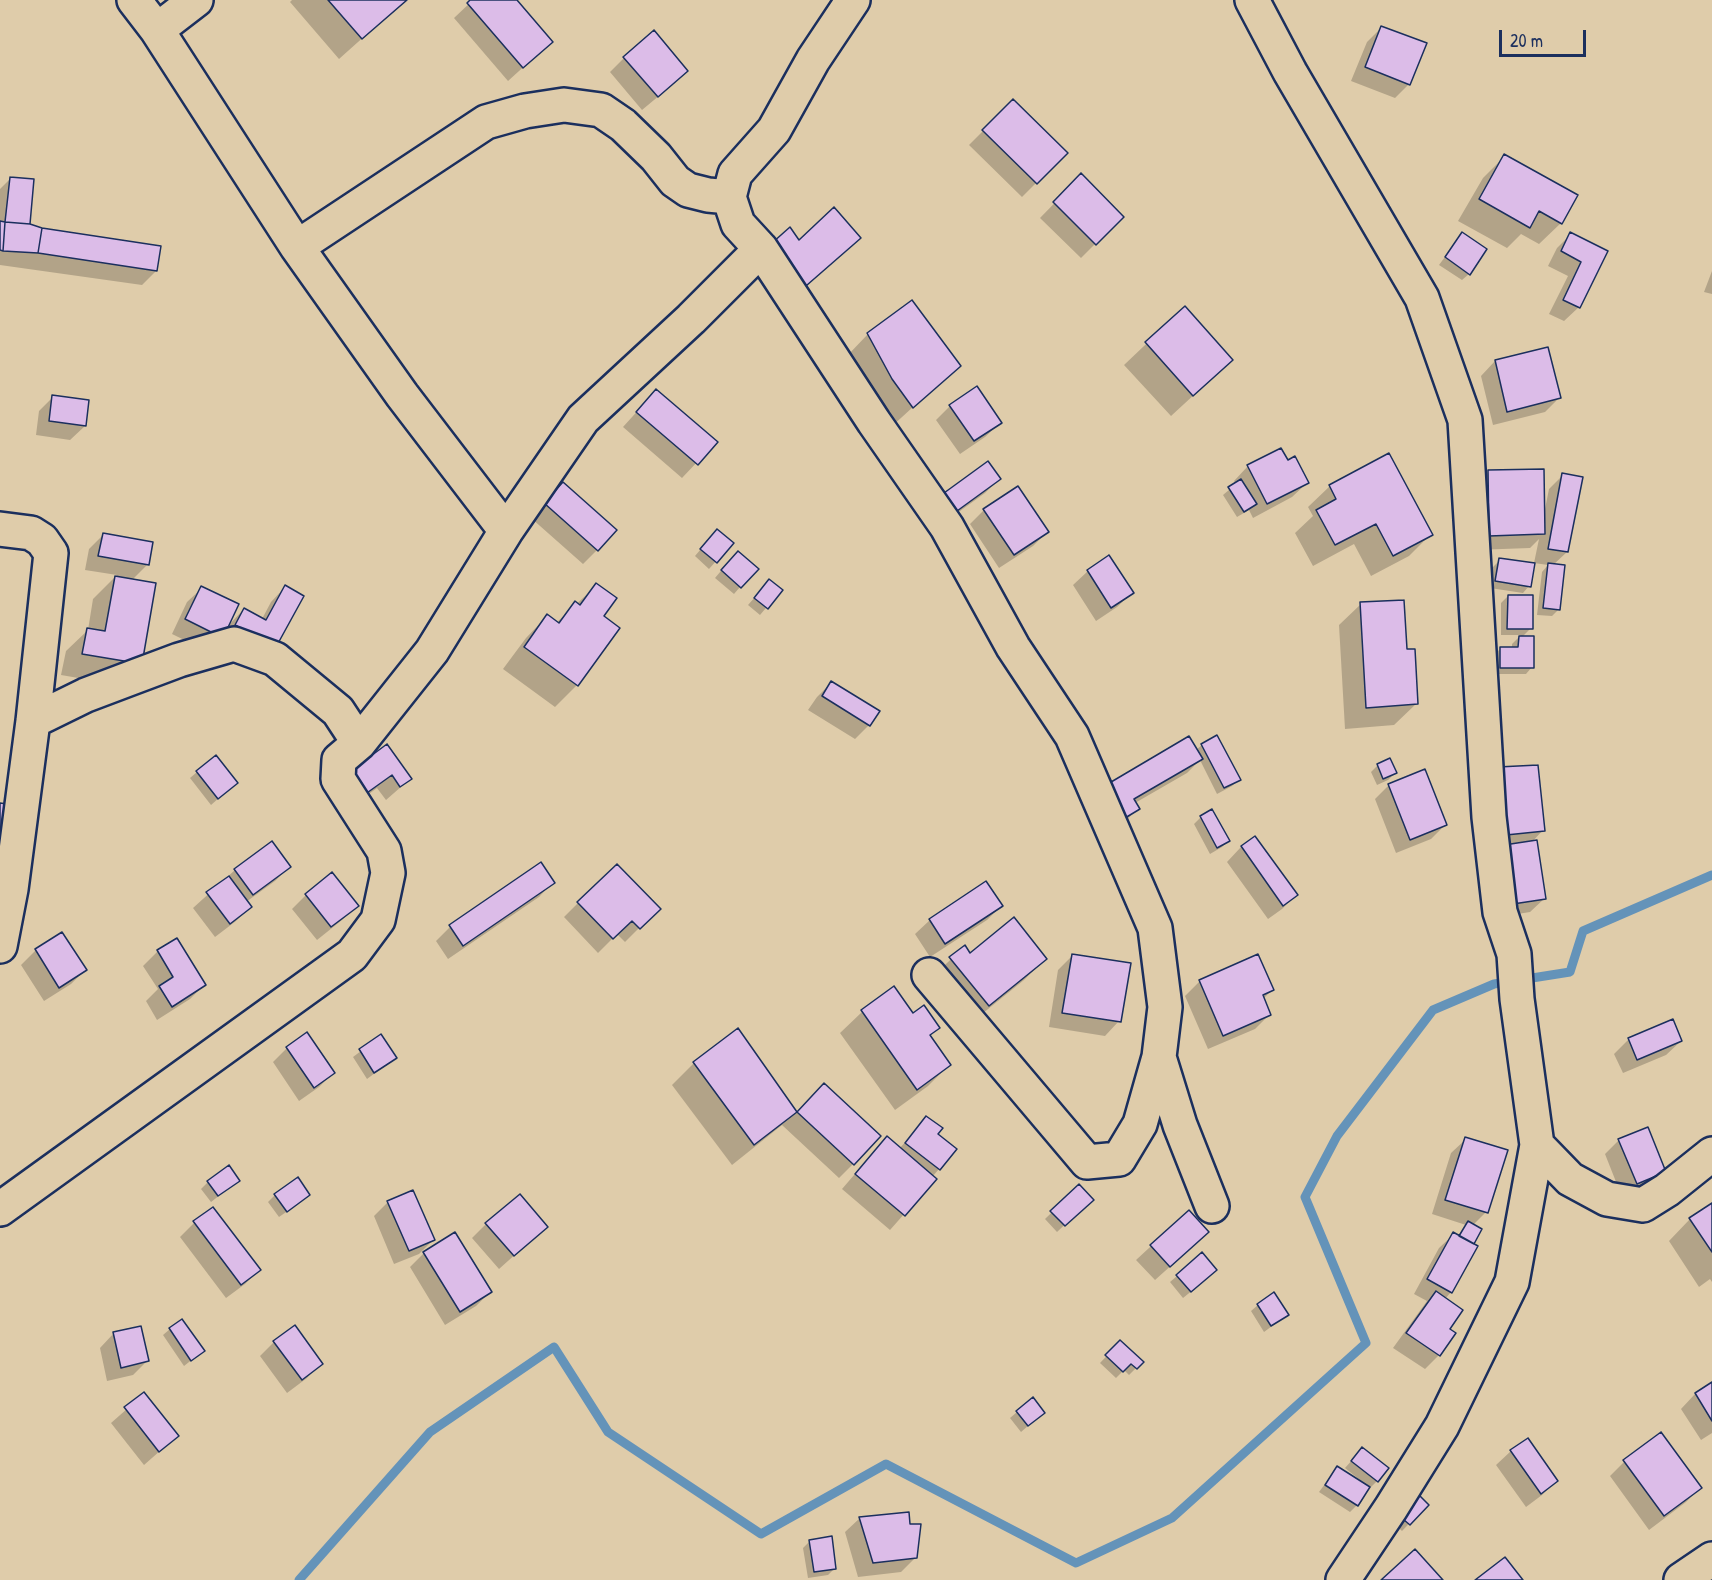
<!DOCTYPE html>
<html>
<head>
<meta charset="utf-8">
<style>
	body { margin:0 }
	#map { position:relative; width:1712px; height:1580px; overflow:hidden; background:#dfccaa; font-family:"Patrick Hand",sans-serif }
	canvas { display:block }
	.scale { position:absolute; left:1499px; top:30px; width:87px; height:27px; box-sizing:border-box; border:3px solid #1b2f5e; border-top:0; padding-left:8px; font-size:18px; line-height:21px; white-space:nowrap; color:#1b2f5e; -webkit-text-stroke:4px #dfccaa; paint-order:stroke }
</style>
</head>
<body>
<div id="map">
<canvas width="1712" height="1580"></canvas>
<div class="scale">20 m</div>
</div>
<script>
const ctx = document.querySelector('canvas').getContext('2d');
ctx.lineJoin = 'round';
function fillPath(path, color) { ctx.fillStyle = color; ctx.fill(path, 'evenodd'); }
const shape = rows => new Path2D(rows.map(r => 'M' + r).join(''));
function trace(path, color, width, dash) { ctx.strokeStyle = color; ctx.lineWidth = width; ctx.lineCap = dash ? 'butt' : 'round'; ctx.setLineDash(dash || []); ctx.stroke(path); }
fillPath(shape([
	[292,0,405,0,339,59,290,2],
	[473,0,515,0,551,42,508,81,454,18],
	[1381,28,1409,84,1395,98,1351,81,1367,42],
	[624,58,672,85,642,110,610,72],
	[1013,101,1066,153,1022,197,969,145],
	[1505,156,1561,223,1539,244,1521,234,1507,248,1458,221,1483,178],
	[1081,176,1122,217,1081,258,1040,218],
	[11,178,28,225,156,271,142,285,0,265,0,189],
	[1462,234,1469,274,1462,280,1439,265],
	[1571,234,1606,251,1579,307,1564,321,1549,314,1568,276,1548,266,1557,248],
	[1712,271,1712,294,1704,292],
	[1184,308,1209,381,1171,416,1124,365],
	[868,334,959,365,890,428,847,356],
	[1495,361,1559,398,1545,412,1493,425,1481,376],
	[53,397,85,426,70,440,36,435,39,411],
	[642,406,716,442,682,478,623,427],
	[950,406,1000,423,985,437,960,454,936,420],
	[1287,462,1307,483,1292,497,1253,518,1249,510,1237,517,1223,495,1236,484,1234,481,1248,466],
	[1488,472,1545,509,1549,489,1563,475,1567,552,1553,565,1558,610,1552,616,1537,615,1542,572,1548,565,1534,563,1539,539,1530,548,1475,550,1474,486],
	[999,479,985,493,942,524,931,508,945,494],
	[1330,486,1431,534,1409,556,1371,576,1354,544,1313,566,1295,533,1313,516,1308,507],
	[549,499,597,550,583,564,531,518],
	[984,510,1047,532,1033,546,999,568,970,524],
	[103,535,148,564,132,580,141,663,119,685,61,675,66,651,88,630,93,599,117,575,85,570,89,549],
	[711,537,732,543,709,569,695,556],
	[731,559,740,587,734,594,715,578],
	[1500,560,1529,586,1523,593,1490,588,1493,567],
	[1088,571,1132,593,1117,607,1096,621,1073,585],
	[597,585,602,617,618,628,577,685,555,707,503,669,526,638,547,616,556,623],
	[285,587,274,646,207,651,172,634,187,602,202,588,227,627,244,609,262,619,271,602],
	[763,588,781,590,760,615,748,605],
	[1508,596,1531,628,1522,637,1532,667,1526,674,1494,674,1494,655,1501,648,1512,648,1512,644,1521,635,1501,635,1501,603],
	[1361,604,1406,651,1416,704,1394,725,1345,729,1339,625],
	[831,683,869,725,855,739,808,710,817,697],
	[1202,745,1239,780,1232,786,1217,794,1200,760,1187,773,1135,803,1138,808,1124,823,1092,800,1196,750],
	[387,746,410,779,386,800,377,788,350,808],
	[1389,760,1395,773,1388,780,1377,785,1371,772,1377,766],
	[197,772,236,783,211,805,190,778],
	[1484,783,1543,830,1532,842,1545,898,1530,912,1499,917],
	[1389,785,1445,825,1431,839,1396,853,1375,799],
	[1212,811,1228,841,1222,847,1210,854,1194,824,1200,818],
	[1255,838,1296,895,1282,909,1268,919,1227,862,1241,847],
	[271,843,289,867,275,881,246,902,250,907,236,921,215,937,193,908,235,870],
	[540,864,553,882,539,897,448,959,436,941,450,927],
	[986,883,1001,906,987,920,930,957,915,934,930,920],
	[306,895,357,906,342,920,317,940,292,909],
	[578,903,658,909,625,942,617,934,598,953,564,917],
	[62,934,85,970,71,984,44,1001,21,965,36,950],
	[176,940,204,985,190,999,157,1020,146,1001,158,989,143,966,158,951],
	[964,947,970,955,1045,959,1024,980,967,1026,929,980],
	[1072,956,1119,1021,1105,1036,1049,1027,1058,970],
	[1257,956,1272,990,1263,999,1270,1014,1255,1029,1208,1049,1185,996,1199,982],
	[894,988,913,1015,938,1028,929,1037,949,1065,928,1086,895,1110,840,1033,862,1012],
	[738,1031,796,1113,810,1099,853,1164,839,1178,782,1125,732,1165,672,1085,694,1063],
	[381,1036,395,1058,367,1079,353,1057],
	[1629,1039,1681,1041,1666,1055,1623,1073,1614,1054],
	[287,1048,333,1073,319,1087,299,1101,273,1062],
	[927,1118,936,1134,939,1169,932,1177,935,1179,890,1230,842,1189,873,1153,899,1149],
	[1466,1139,1486,1212,1473,1225,1451,1292,1445,1299,1448,1329,1439,1355,1425,1369,1393,1348,1427,1301,1414,1294,1439,1248,1454,1234,1458,1236,1466,1225,1432,1214,1451,1153],
	[1619,1140,1665,1171,1650,1186,1622,1197,1605,1154],
	[238,1181,211,1202,201,1189,208,1182],
	[1079,1186,1091,1200,1057,1232,1045,1219],
	[275,1195,302,1201,279,1217,268,1202],
	[388,1202,433,1240,419,1254,394,1264,374,1216],
	[1712,1205,1712,1282,1710,1279,1699,1287,1669,1241,1690,1219],
	[1188,1212,1193,1246,1155,1280,1136,1260],
	[194,1223,259,1270,245,1284,226,1298,180,1237],
	[486,1224,546,1227,499,1269,472,1238],
	[424,1253,490,1292,476,1306,445,1325,410,1267],
	[1177,1276,1209,1277,1183,1298,1170,1282],
	[1258,1305,1287,1315,1264,1332,1251,1311],
	[170,1329,203,1351,184,1366,163,1335],
	[114,1333,147,1361,133,1375,107,1381,100,1348],
	[274,1342,321,1363,307,1378,287,1393,260,1356],
	[1120,1342,1142,1362,1129,1375,1124,1370,1116,1378,1100,1363],
	[1712,1384,1712,1433,1701,1440,1681,1409,1695,1394],
	[144,1394,177,1436,144,1465,111,1423],
	[1017,1412,1036,1419,1021,1432,1010,1418],
	[1661,1434,1700,1488,1686,1502,1649,1530,1610,1476,1624,1462],
	[1527,1440,1556,1481,1542,1495,1526,1507,1496,1465,1511,1451],
	[1362,1449,1386,1468,1377,1481,1370,1488,1368,1486,1357,1505,1350,1512,1319,1492,1337,1468,1359,1482,1360,1480,1345,1468],
	[1427,1505,1402,1531,1392,1521],
	[860,1518,916,1557,901,1572,858,1577,845,1532],
	[810,1541,835,1568,828,1575,808,1578,803,1548]
]), '#0003');
trace(shape([
	[299,1580,430,1432,554,1347,608,1432,761,1534,886,1464,1076,1563,1172,1518,1366,1343,1305,1197,1337,1136,1433,1010,1494,984,1570,972,1583,931,1712,875]
]), '#6493b9', 9);
const building = shape([
	[328,0,407,0,362,39,328,0],
	[470,0,517,0,553,42,523,68,467,3,470,0],
	[1381,26,1427,43,1410,85,1365,67,1381,26],
	[654,30,688,71,658,97,623,57,654,30],
	[1013,99,1068,153,1037,184,982,130,1013,99],
	[1504,154,1578,195,1562,224,1539,211,1530,228,1479,199,1504,154],
	[1081,173,1124,217,1096,245,1053,202,1081,173],
	[10,177,34,179,30,224,5,222,10,177],
	[834,207,861,238,799,292,763,251,790,227,799,240,834,207],
	[0,221,5,222,3,251,0,250,0,221],
	[5,222,30,224,42,228,38,253,3,251,5,222],
	[42,228,161,246,157,271,38,253,42,228],
	[1462,232,1487,249,1470,275,1445,257,1462,232],
	[1570,232,1608,251,1580,308,1563,300,1581,262,1561,251,1570,232],
	[912,300,961,366,913,408,892,379,867,333,912,300],
	[1185,306,1233,360,1193,396,1145,342,1185,306],
	[1548,347,1561,398,1507,412,1495,360,1548,347],
	[977,386,1002,423,974,441,949,405,977,386],
	[656,389,718,442,698,465,636,412,656,389],
	[52,395,89,400,86,426,49,421,52,395],
	[1281,448,1288,460,1295,456,1309,483,1267,504,1247,465,1281,448],
	[1389,453,1433,535,1393,556,1376,524,1335,545,1316,510,1336,499,1329,485,1389,453],
	[988,461,1001,479,957,511,944,493,988,461],
	[1544,469,1545,534,1489,536,1488,470,1544,469],
	[1562,473,1583,477,1568,552,1548,549,1562,473],
	[1241,479,1257,504,1244,512,1228,487,1241,479],
	[563,482,617,530,598,551,544,503,563,482],
	[1018,486,1049,532,1014,555,983,509,1018,486],
	[717,529,734,543,717,563,700,549,717,529],
	[103,533,153,542,149,565,98,556,103,533],
	[738,551,759,569,741,588,721,570,738,551],
	[1109,555,1134,593,1111,608,1087,570,1109,555],
	[1499,558,1535,563,1531,587,1495,581,1499,558],
	[1548,563,1565,565,1560,610,1543,608,1548,563],
	[115,576,156,583,142,664,82,654,87,628,105,631,115,576],
	[769,579,783,590,768,609,754,598,769,579],
	[596,583,617,598,604,616,620,628,578,686,524,647,547,614,559,623,575,601,580,605,596,583],
	[285,585,304,596,276,647,235,625,244,608,266,620,285,585],
	[201,586,239,604,223,638,185,619,201,586],
	[1508,595,1533,595,1533,629,1507,629,1508,595],
	[1404,600,1407,649,1415,649,1418,704,1366,708,1360,602,1404,600],
	[1519,636,1534,636,1534,668,1500,668,1500,647,1518,647,1519,636],
	[831,681,880,711,870,726,822,696,831,681],
	[1217,735,1241,780,1224,788,1201,744,1217,735],
	[1189,736,1203,759,1134,799,1140,809,1125,818,1106,785,1189,736],
	[387,744,412,779,400,787,392,775,364,795,348,773,387,744],
	[216,755,238,783,218,799,196,771,216,755],
	[1390,758,1397,773,1383,779,1377,764,1390,758],
	[1538,765,1545,831,1506,835,1498,767,1538,765],
	[1425,769,1447,825,1410,840,1388,784,1425,769],
	[0,803,7,804,1,843,0,843,0,803],
	[1212,809,1230,841,1217,848,1200,816,1212,809],
	[1255,836,1298,895,1283,906,1241,846,1255,836],
	[1537,840,1546,899,1513,904,1504,845,1537,840],
	[272,841,291,867,253,895,234,869,272,841],
	[541,862,555,883,463,946,449,925,541,862],
	[617,864,661,909,640,929,632,921,613,939,577,902,617,864],
	[332,872,359,906,331,927,305,894,332,872],
	[229,876,252,907,230,924,206,892,229,876],
	[986,881,1003,906,945,944,929,919,986,881],
	[1014,917,1047,959,989,1006,949,957,965,945,970,953,1014,917],
	[62,932,87,970,59,988,35,949,62,932],
	[177,938,206,985,172,1007,159,986,173,977,157,950,177,938],
	[1072,954,1131,963,1121,1022,1062,1013,1072,954],
	[1258,954,1274,990,1263,995,1271,1015,1223,1036,1199,980,1258,954],
	[894,986,913,1013,924,1005,940,1028,930,1035,951,1065,917,1090,861,1010,894,986],
	[1673,1019,1682,1041,1637,1060,1628,1038,1673,1019],
	[738,1028,797,1112,754,1145,693,1062,738,1028],
	[307,1032,335,1073,314,1088,286,1047,307,1032],
	[381,1034,397,1058,374,1073,359,1049,381,1034],
	[824,1083,881,1136,854,1165,797,1112,824,1083],
	[926,1116,943,1128,938,1134,957,1149,940,1170,905,1143,926,1116],
	[1648,1127,1666,1172,1637,1184,1618,1139,1648,1127],
	[887,1136,937,1179,905,1216,855,1174,887,1136],
	[1465,1137,1508,1150,1488,1213,1445,1200,1465,1137],
	[229,1165,240,1181,218,1196,207,1181,229,1165],
	[298,1177,310,1195,287,1212,274,1194,298,1177],
	[1079,1184,1094,1200,1065,1226,1050,1211,1079,1184],
	[413,1190,435,1240,409,1251,387,1201,413,1190],
	[520,1194,548,1227,514,1256,485,1223,520,1194],
	[1712,1203,1712,1252,1689,1218,1712,1203],
	[213,1207,261,1270,241,1285,193,1221,213,1207],
	[1189,1210,1209,1232,1170,1267,1150,1245,1189,1210],
	[1468,1221,1482,1229,1474,1244,1459,1236,1468,1221],
	[455,1232,492,1292,460,1312,423,1252,455,1232],
	[1453,1232,1478,1246,1452,1293,1427,1279,1453,1232],
	[1202,1252,1217,1270,1191,1292,1176,1275,1202,1252],
	[1436,1291,1463,1310,1450,1329,1456,1333,1440,1356,1406,1333,1436,1291],
	[1274,1292,1289,1315,1271,1326,1257,1304,1274,1292],
	[182,1319,205,1351,191,1361,169,1328,182,1319],
	[295,1325,323,1364,302,1380,273,1341,295,1325],
	[141,1326,149,1361,121,1368,113,1332,141,1326],
	[1120,1340,1144,1362,1137,1369,1131,1364,1123,1372,1105,1355,1120,1340],
	[1712,1382,1712,1421,1695,1393,1712,1382],
	[144,1392,179,1436,159,1452,124,1407,144,1392],
	[1033,1397,1045,1413,1028,1426,1016,1411,1033,1397],
	[1661,1432,1702,1488,1664,1516,1623,1460,1661,1432],
	[1528,1438,1558,1481,1541,1494,1510,1450,1528,1438],
	[1362,1447,1389,1468,1378,1482,1351,1461,1362,1447],
	[1337,1466,1370,1487,1358,1506,1325,1485,1337,1466],
	[1417,1493,1429,1505,1410,1525,1397,1514,1417,1493],
	[909,1512,910,1524,921,1524,917,1558,873,1563,859,1517,909,1512],
	[832,1536,836,1569,814,1572,809,1540,832,1536],
	[1415,1549,1443,1580,1381,1580,1415,1549],
	[1505,1557,1523,1580,1475,1580,1505,1557]
]);
fillPath(building, '#dcbce8');
trace(building, '#1b2f5e', 1.5);
const minor = shape([
	[134,0,157,30,297,247,402,395,506,531],
	[853,0,813,60,774,130,735,174,729,197,738,224,761,249,874,422,947,527,1013,647,1072,736,1155,928,1165,1007,1159,1057,1140,1124,1119,1159,1087,1162,929,975],
	[1252,0,1290,72,1422,298,1465,420,1489,817,1500,912,1514,954,1517,999,1537,1145,1512,1282,1442,1426,1391,1508,1343,1580],
	[157,30,196,0],
	[297,247,486,122,525,111,564,105,601,110,623,125,656,157,675,181,688,190,708,195,729,197],
	[0,529,31,533,42,540,51,553,33,721,11,889,0,946],
	[33,721,86,695,131,678,179,660,234,644,275,659,338,711,359,743],
	[1159,1057,1180,1125,1212,1206],
	[1537,1145,1570,1179,1607,1199,1643,1205,1667,1190,1712,1154],
	[0,1209,352,955,378,920,388,873,384,851,338,779,339,760,359,743,432,651,506,531,583,419,691,319,761,249],
	[1681,1580,1712,1559]
]);
trace(minor, '#1b2f5e', 38);
trace(minor, '#dfccaa', 33);
</script>
</body>
</html>
